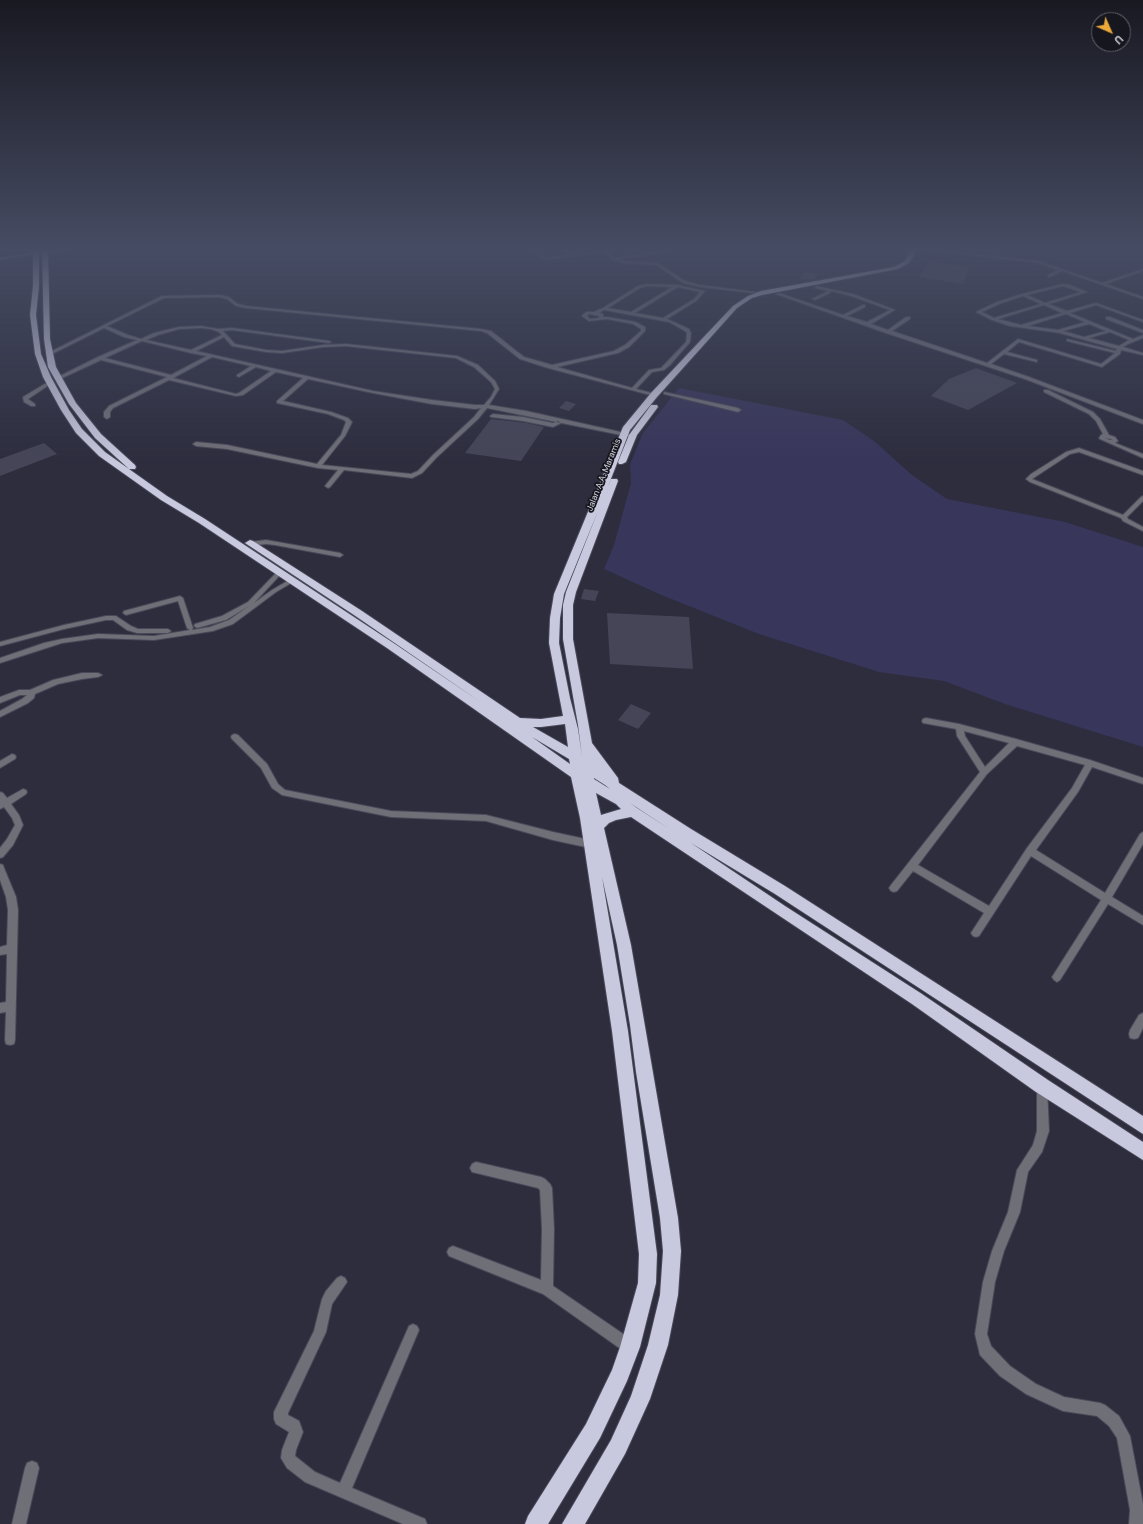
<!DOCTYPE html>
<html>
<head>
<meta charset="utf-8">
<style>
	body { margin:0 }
	#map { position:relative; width:1143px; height:1524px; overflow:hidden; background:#2d2d3e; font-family:"DM Sans",sans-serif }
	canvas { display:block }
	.north { position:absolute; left:1091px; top:12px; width:40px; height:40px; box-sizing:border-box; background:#16161e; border:1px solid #62626b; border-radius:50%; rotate:135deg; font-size:11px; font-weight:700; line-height:16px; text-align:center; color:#d3d3de }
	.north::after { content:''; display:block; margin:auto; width:14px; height:18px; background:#eca93a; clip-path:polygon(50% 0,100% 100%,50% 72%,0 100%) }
</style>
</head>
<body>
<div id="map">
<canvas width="1143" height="1524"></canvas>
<div class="north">U</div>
</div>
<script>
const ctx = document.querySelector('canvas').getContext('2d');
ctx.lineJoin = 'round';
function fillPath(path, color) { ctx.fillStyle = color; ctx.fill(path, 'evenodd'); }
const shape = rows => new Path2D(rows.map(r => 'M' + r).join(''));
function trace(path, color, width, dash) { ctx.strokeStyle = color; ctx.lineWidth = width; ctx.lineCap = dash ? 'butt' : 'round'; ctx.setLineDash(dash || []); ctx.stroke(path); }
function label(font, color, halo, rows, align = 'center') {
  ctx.font = font + ' "DM Sans",sans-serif'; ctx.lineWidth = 3.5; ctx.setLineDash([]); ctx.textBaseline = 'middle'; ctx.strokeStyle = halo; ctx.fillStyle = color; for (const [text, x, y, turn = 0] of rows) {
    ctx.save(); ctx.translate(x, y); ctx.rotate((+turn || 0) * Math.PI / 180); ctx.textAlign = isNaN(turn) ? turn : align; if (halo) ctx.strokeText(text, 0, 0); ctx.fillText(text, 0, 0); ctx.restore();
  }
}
fillPath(shape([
	[679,388,843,420,874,441,912,475,947,499,1065,522,1143,547,1143,747,1005,704,944,681,879,672,759,634,659,594,604,569,614,545,631,483,630,464,643,433]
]), '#38365b');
fillPath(shape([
	[929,261,969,267,963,284,919,277],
	[805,272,818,274,814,280,800,279],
	[976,368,1017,383,968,410,931,396,949,379],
	[566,401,576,404,569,411,559,408],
	[491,419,527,423,544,427,521,461,465,453],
	[44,443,57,454,0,476,0,459],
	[584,589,599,591,595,601,581,599],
	[607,613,689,617,693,669,610,664],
	[631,704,651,713,638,729,618,720]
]), '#454557');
const street = shape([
	[58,250,65,250,45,255,43,254,58,250],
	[531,250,535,250,546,258,569,255,563,250,567,250,573,255,604,250,616,258,666,250,662,253,620,259,624,261,658,263,685,281,700,285,763,293,761,294,700,287,683,283,656,265,624,263,614,260,603,252,545,260,531,250],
	[925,250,937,250,1039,261,1102,283,1143,269,1143,271,1106,284,1143,297,1143,299,1062,271,1050,277,1048,277,1048,275,1058,270,1038,263,925,250],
	[647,284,677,285,705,291,696,301,667,319,689,329,691,333,690,342,670,365,664,370,652,372,636,389,656,394,656,396,654,396,548,368,520,359,487,333,481,331,246,308,236,306,227,299,219,297,164,298,107,326,128,335,141,339,154,333,179,327,201,326,218,329,232,328,329,341,331,342,329,343,232,330,223,331,235,344,266,350,282,351,323,345,346,344,457,356,478,365,495,381,499,389,489,405,526,411,634,435,631,437,487,408,478,419,437,457,422,473,412,478,344,470,330,487,328,488,325,486,338,470,318,468,227,449,196,446,193,444,196,442,227,445,317,464,341,435,346,422,344,420,328,414,277,403,277,401,303,378,276,372,243,395,236,396,169,380,113,408,110,412,110,417,107,419,104,417,104,412,109,406,167,377,101,360,60,379,56,378,98,357,137,340,124,337,104,328,50,355,46,354,162,296,219,295,229,297,238,304,246,306,481,329,491,331,524,357,552,365,614,351,625,345,641,331,641,329,633,324,607,319,589,321,582,316,586,312,594,312,603,308,638,286,647,284],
	[647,286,672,287,631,312,608,308,640,288,647,286],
	[678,287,700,292,694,299,663,318,635,313,678,287],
	[604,310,669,322,685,331,687,333,686,342,666,363,661,368,649,370,632,388,557,367,618,353,629,347,645,331,645,327,636,322,607,317,603,317,603,314,599,313,604,310],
	[589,314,599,316,599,318,590,319,587,316,589,314],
	[201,328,211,329,219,332,222,335,191,350,146,340,158,335,179,329,201,328],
	[224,337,232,346,266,352,282,353,323,347,346,346,456,358,474,367,491,382,495,389,491,397,484,405,475,405,432,400,373,391,196,351,224,337],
	[142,341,191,353,207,356,171,375,105,358,142,341],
	[212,357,251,366,237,375,237,376,239,377,256,367,271,371,239,393,236,394,173,378,212,357],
	[308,379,373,393,432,404,475,409,481,408,474,417,433,455,418,471,411,474,322,465,345,436,352,422,348,418,331,412,283,401,308,379],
	[1063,284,1070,285,1087,292,1049,304,1067,311,1096,303,1143,320,1143,322,1096,305,1070,313,1133,339,1143,335,1143,338,1128,344,1123,347,1143,353,1143,355,1121,350,1120,354,1102,367,1019,342,1007,352,1037,360,1037,362,1004,354,991,364,1029,377,1143,420,1143,424,1025,379,886,333,776,294,779,293,843,315,863,305,865,305,865,307,847,316,867,322,890,310,851,296,831,291,830,293,815,300,812,299,828,291,815,288,816,286,853,294,895,310,871,324,888,330,906,317,910,317,910,319,892,331,987,363,1018,339,1101,364,1115,353,1067,341,1067,339,1116,351,1117,349,1060,333,1010,326,992,320,976,312,997,302,1022,294,1063,284],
	[1063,286,1081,292,1045,303,1027,295,1063,286],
	[1023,296,1041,304,994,318,982,312,999,304,1023,296],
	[1044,305,1062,313,1021,325,998,319,1044,305],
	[1066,314,1085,322,1058,330,1028,326,1066,314],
	[1089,324,1106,331,1084,337,1063,331,1089,324],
	[1110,332,1129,340,1119,346,1089,338,1110,332],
	[1106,317,1110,317,1143,330,1143,333,1106,319,1106,317],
	[48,382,52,383,28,399,35,404,35,406,31,406,24,402,23,397,48,382],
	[1044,390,1048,390,1093,412,1100,419,1109,435,1115,437,1118,441,1115,443,1143,454,1143,458,1100,439,1099,438,1101,435,1103,434,1096,421,1089,414,1044,392,1044,390],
	[1105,438,1111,439,1112,440,1110,440,1105,438],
	[664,392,738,408,741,410,738,412,664,394,664,392],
	[493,414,523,417,553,423,558,421,561,423,553,427,523,421,491,417,490,416,493,414],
	[1079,448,1143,471,1143,475,1079,452,1070,454,1032,479,1123,515,1141,497,1143,496,1143,501,1127,517,1128,519,1143,527,1143,531,1123,521,1121,518,1030,482,1026,479,1031,474,1066,452,1079,448],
	[266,540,340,553,343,555,340,557,275,545,266,544,250,546,247,544,250,542,266,540],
	[279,571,282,573,281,574,254,603,272,590,289,580,293,580,293,582,276,592,233,624,213,631,154,640,98,638,62,643,0,663,0,658,44,643,62,639,98,634,154,636,190,630,187,628,178,601,126,615,123,613,124,611,180,596,183,598,193,628,192,630,210,627,229,620,249,606,226,620,197,628,194,626,195,624,222,616,248,602,277,572,279,571],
	[106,616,116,616,131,626,138,629,168,629,171,631,168,633,137,633,127,630,113,620,106,620,64,629,0,646,0,642,64,625,106,616],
	[82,673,98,673,102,675,98,677,82,679,58,684,35,694,34,698,28,703,0,717,0,711,22,699,27,695,20,695,0,703,0,697,19,690,30,690,53,680,82,673],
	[926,718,959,724,1016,739,1090,760,1143,778,1143,784,1092,767,1078,792,1036,850,1105,893,1140,834,1143,832,1143,844,1112,897,1143,916,1143,925,1108,904,1060,980,1057,982,1054,980,1052,977,1054,974,1101,900,1031,856,979,936,976,937,973,936,971,933,984,913,913,871,897,891,894,892,891,891,889,888,891,885,980,772,957,736,956,729,923,723,922,721,923,719,926,718],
	[964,731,1009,743,985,767,965,736,964,731],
	[1017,746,1085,765,1072,788,1027,848,989,906,918,865,987,774,1017,746],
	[235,734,238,735,267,764,278,784,285,790,391,811,486,815,553,832,590,840,593,841,594,844,593,847,590,848,553,840,486,821,391,817,282,795,272,788,261,768,232,739,231,737,232,735,235,734],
	[12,754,15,755,16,757,15,759,0,768,0,761,12,754],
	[23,789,26,790,27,792,26,794,11,804,19,815,23,825,13,845,3,857,0,858,0,848,7,839,15,825,12,818,4,807,0,809,0,792,3,793,7,798,23,789],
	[0,864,3,865,4,868,16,897,18,910,15,1040,14,1044,10,1045,6,1044,5,1040,6,1012,0,1013,0,1003,6,1002,7,954,0,955,0,947,7,945,8,910,6,897,0,880,0,864],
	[1143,1013,1143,1028,1138,1038,1134,1039,1130,1038,1129,1034,1130,1030,1139,1015,1143,1013],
	[1042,1081,1046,1082,1047,1086,1049,1131,1042,1152,1028,1172,1020,1212,1004,1251,995,1282,987,1334,991,1346,1010,1366,1036,1384,1064,1397,1100,1403,1105,1405,1119,1416,1130,1436,1143,1504,1143,1524,1129,1524,1130,1510,1117,1438,1109,1426,1097,1416,1063,1411,1026,1394,1000,1376,980,1355,975,1334,983,1282,992,1251,1008,1212,1017,1170,1033,1145,1037,1131,1037,1086,1038,1082,1042,1081],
	[476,1162,541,1177,545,1179,550,1184,552,1188,554,1229,553,1286,635,1342,636,1347,635,1352,630,1353,625,1352,543,1294,449,1256,447,1252,449,1248,453,1246,541,1280,542,1229,540,1190,538,1188,472,1172,470,1168,472,1164,476,1162],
	[341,1276,345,1278,347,1282,332,1304,326,1332,288,1413,288,1415,299,1421,303,1432,296,1450,295,1456,315,1472,340,1483,409,1326,413,1324,417,1326,419,1330,352,1488,425,1519,427,1524,403,1524,305,1482,287,1468,281,1458,282,1450,289,1432,276,1424,274,1419,274,1412,314,1331,322,1299,326,1291,337,1278,341,1276],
	[32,1461,37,1463,39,1468,26,1524,12,1524,25,1468,27,1463,32,1461]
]);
const secondary = shape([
	[45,250,46,252,0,260,0,258,45,250]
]);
const highway = shape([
	[33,250,39,250,39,286,36,315,41,354,51,377,69,410,82,429,105,452,167,496,205,519,395,644,482,703,354,615,245,543,250,540,253,541,362,611,520,718,541,719,563,716,549,643,550,618,554,594,623,427,651,393,733,306,748,296,761,291,894,267,905,261,911,250,917,250,909,263,898,269,762,295,752,298,737,308,657,397,630,430,607,489,611,479,617,479,618,481,576,592,573,605,573,639,592,743,618,778,619,783,691,829,785,886,1143,1116,1143,1134,775,894,691,843,785,906,922,994,1048,1080,1143,1142,1143,1160,1036,1092,912,1004,631,817,616,820,609,823,604,828,631,945,678,1218,681,1251,678,1295,668,1345,650,1399,625,1454,585,1524,562,1524,611,1440,631,1396,648,1345,660,1295,663,1251,660,1218,636,1072,630,1025,617,945,602,877,628,1031,657,1254,656,1283,640,1347,627,1381,600,1438,548,1524,525,1524,528,1516,586,1424,612,1370,620,1347,638,1283,639,1254,612,1031,580,818,571,777,387,648,199,523,161,500,99,456,76,433,61,410,43,377,35,354,30,315,33,286,33,250],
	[598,511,566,592,563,605,563,639,578,725,582,756,578,729,570,698,559,643,560,618,564,594,598,511],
	[565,724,568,747,533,727,541,727,565,724],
	[532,737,569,759,570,764,532,737],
	[594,778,605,785,610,789,594,779,594,778],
	[596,793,616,804,621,809,601,815,596,793],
	[630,803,671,830,637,808,630,803],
	[42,250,48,250,50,339,56,367,76,403,101,434,135,465,136,467,135,469,129,469,95,438,69,404,48,367,44,339,42,250],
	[651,405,657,405,658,407,637,435,626,462,622,464,619,464,618,462,629,435,651,405]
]);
trace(street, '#484858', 2);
trace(secondary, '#484858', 2);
trace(highway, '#484858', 2);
fillPath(street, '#6f6f78');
fillPath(secondary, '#9393a1');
fillPath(highway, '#c8c8de');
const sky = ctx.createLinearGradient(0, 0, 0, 463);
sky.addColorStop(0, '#191922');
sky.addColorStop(0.54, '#464c63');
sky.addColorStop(1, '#464c6300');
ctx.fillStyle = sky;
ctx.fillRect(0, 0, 1143, 463);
label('9px', '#d3d3de', '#16161e', [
	["Jalan A.A. Maramis",604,475,-68]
]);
</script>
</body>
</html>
